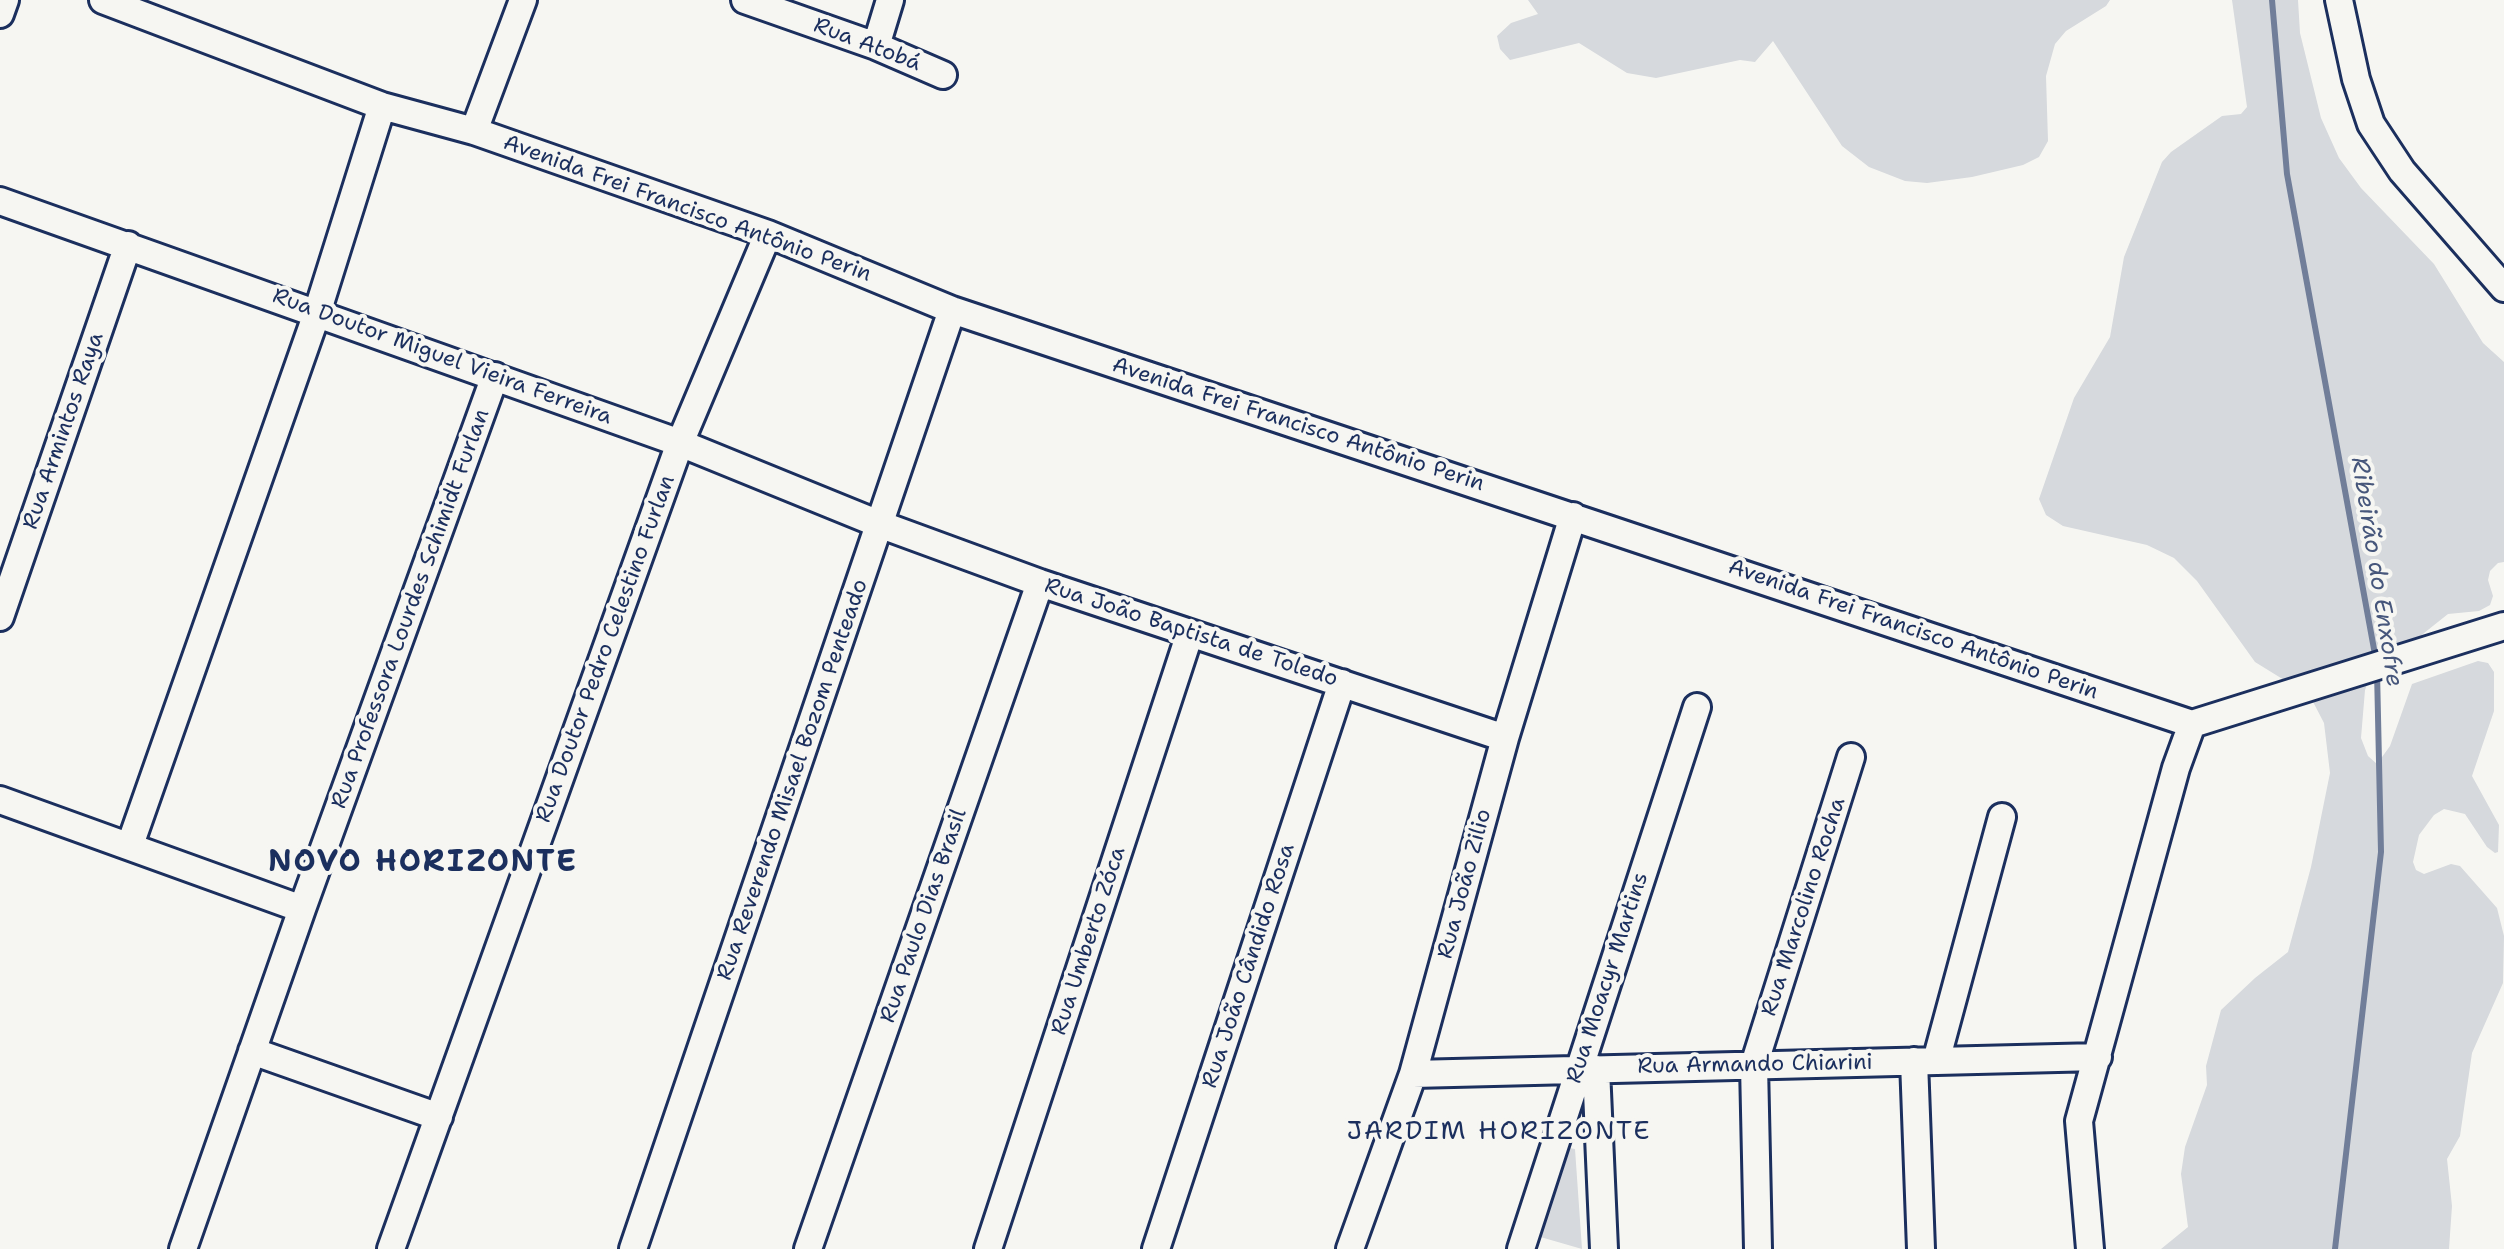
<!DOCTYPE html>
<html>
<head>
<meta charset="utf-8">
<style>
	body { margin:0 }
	canvas { display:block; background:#f6f6f2 }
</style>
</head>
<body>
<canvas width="2504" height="1249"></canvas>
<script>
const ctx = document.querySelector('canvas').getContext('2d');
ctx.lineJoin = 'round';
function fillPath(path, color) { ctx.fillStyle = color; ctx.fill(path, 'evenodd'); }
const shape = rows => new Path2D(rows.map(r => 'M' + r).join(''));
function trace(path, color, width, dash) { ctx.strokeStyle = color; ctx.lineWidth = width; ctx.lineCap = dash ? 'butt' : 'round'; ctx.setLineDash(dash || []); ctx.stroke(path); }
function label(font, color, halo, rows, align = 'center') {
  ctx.font = font + ' "Shantell Sans",sans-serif'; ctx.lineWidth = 8; ctx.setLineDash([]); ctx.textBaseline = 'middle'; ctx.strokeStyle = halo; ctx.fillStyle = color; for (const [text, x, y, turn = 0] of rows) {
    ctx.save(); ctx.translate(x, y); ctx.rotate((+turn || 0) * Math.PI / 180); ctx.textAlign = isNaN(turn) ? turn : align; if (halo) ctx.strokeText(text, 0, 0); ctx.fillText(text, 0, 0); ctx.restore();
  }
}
fillPath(shape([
	[1528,0,2110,0,2106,6,2066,31,2055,44,2046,76,2048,141,2039,157,2023,165,1972,177,1927,183,1905,181,1869,167,1842,146,1773,41,1755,62,1740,60,1656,78,1627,73,1579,43,1510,60,1500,49,1497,36,1511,23,1538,14],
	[2232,0,2298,0,2300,33,2321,118,2339,158,2361,188,2434,264,2483,343,2504,362,2504,562,2498,563,2490,571,2488,580,2493,596,2490,605,2479,611,2448,614,2370,676,2365,690,2361,738,2368,756,2377,764,2390,746,2412,684,2478,661,2488,663,2494,672,2494,711,2472,776,2499,825,2498,852,2495,853,2487,847,2465,814,2444,809,2434,815,2419,835,2413,862,2416,870,2424,874,2451,864,2460,866,2497,908,2504,936,2503,983,2472,1053,2460,1136,2447,1159,2452,1206,2449,1249,2161,1249,2188,1227,2181,1174,2185,1147,2207,1085,2206,1066,2221,1010,2255,978,2288,952,2311,867,2330,773,2324,723,2310,696,2255,662,2197,581,2174,558,2147,545,2063,526,2046,515,2039,499,2074,398,2110,337,2124,257,2162,162,2171,152,2222,116,2241,114,2247,107],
	[1563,1147,1575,1149,1582,1249,1537,1236]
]), '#d6d9dd');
trace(shape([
	[2272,0,2287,174,2376,660],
	[2335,1249,2381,852,2377,671]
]), '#717e99', 6);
const minor = shape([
	[103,0,382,106,474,131,768,234,952,310,2192,724,2504,626],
	[745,0,876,46,943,75],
	[2339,0,2356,79,2371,124,2402,171,2504,288],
	[0,14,5,0],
	[876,46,890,0],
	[474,131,523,0],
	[0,201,680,443,879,524,1040,583,1505,738],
	[0,617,128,245],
	[0,800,302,909],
	[130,845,317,313,382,106],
	[252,1051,439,1117],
	[1914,1061,1921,1249],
	[1936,1061,2002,817],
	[1596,1069,1604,1249],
	[1413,1074,2098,1057],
	[183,1249,302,909,495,376],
	[391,1249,680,443,768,234],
	[633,1249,952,310],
	[808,1249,1040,583],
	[988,1249,1190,633],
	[1156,1249,1342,683],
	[1350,1249,1413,1074,1505,738,1573,516],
	[1521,1249,1697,707],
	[1758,1249,1754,1065,1851,757],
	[2090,1249,2079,1121,2176,768,2192,724]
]);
trace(minor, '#1b2f5e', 32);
trace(minor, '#f6f6f2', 26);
label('22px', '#1b2f5e', '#f6f6f2', [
	["Rua Atobá",867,45,21],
	["Avenida Frei Francisco Antônio Perin",687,209,20],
	["Rua Doutor Miguel Vieira Ferreira",442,357,20],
	["Avenida Frei Francisco Antônio Perin",1298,425,18],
	["Rua Armintos Raya",64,431,-71],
	["Rua Professora Lourdes Schimidt Furlan",411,609,-70],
	["Avenida Frei Francisco Antônio Perin",1913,630,19],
	["Rua João Baptista de Toledo",1191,633,18],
	["Rua Doutor Pedro Celestino Furlan",606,649,-70],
	["Rua Reverendo Misael Bozom Penteado",793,780,-71],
	["Rua João Zilio",1465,884,-75],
	["Rua Marcolino Rocha",1804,907,-72],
	["Rua Paulo Dias Brasil",924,916,-71],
	["Rua Umberto Zóca",1089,941,-72],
	["Rua João Cândido Rosa",1249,966,-72],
	["Rua Moacyr Martins",1608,978,-72],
	["Rua Armando Chiarini",1755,1065,-1]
]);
label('italic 24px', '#46567b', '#f6f6f2', [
	["Ribeirão do Enxofre",2376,572,81]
]);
ctx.letterSpacing = '2px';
label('26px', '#1b2f5e', '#f6f6f2', [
	["JARDIM HORIZONTE",1499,1132]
]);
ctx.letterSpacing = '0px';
ctx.letterSpacing = '2px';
label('bold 30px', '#1b2f5e', '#f6f6f2', [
	["NOVO HORIZONTE",423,863]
]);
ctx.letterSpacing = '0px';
</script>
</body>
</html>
